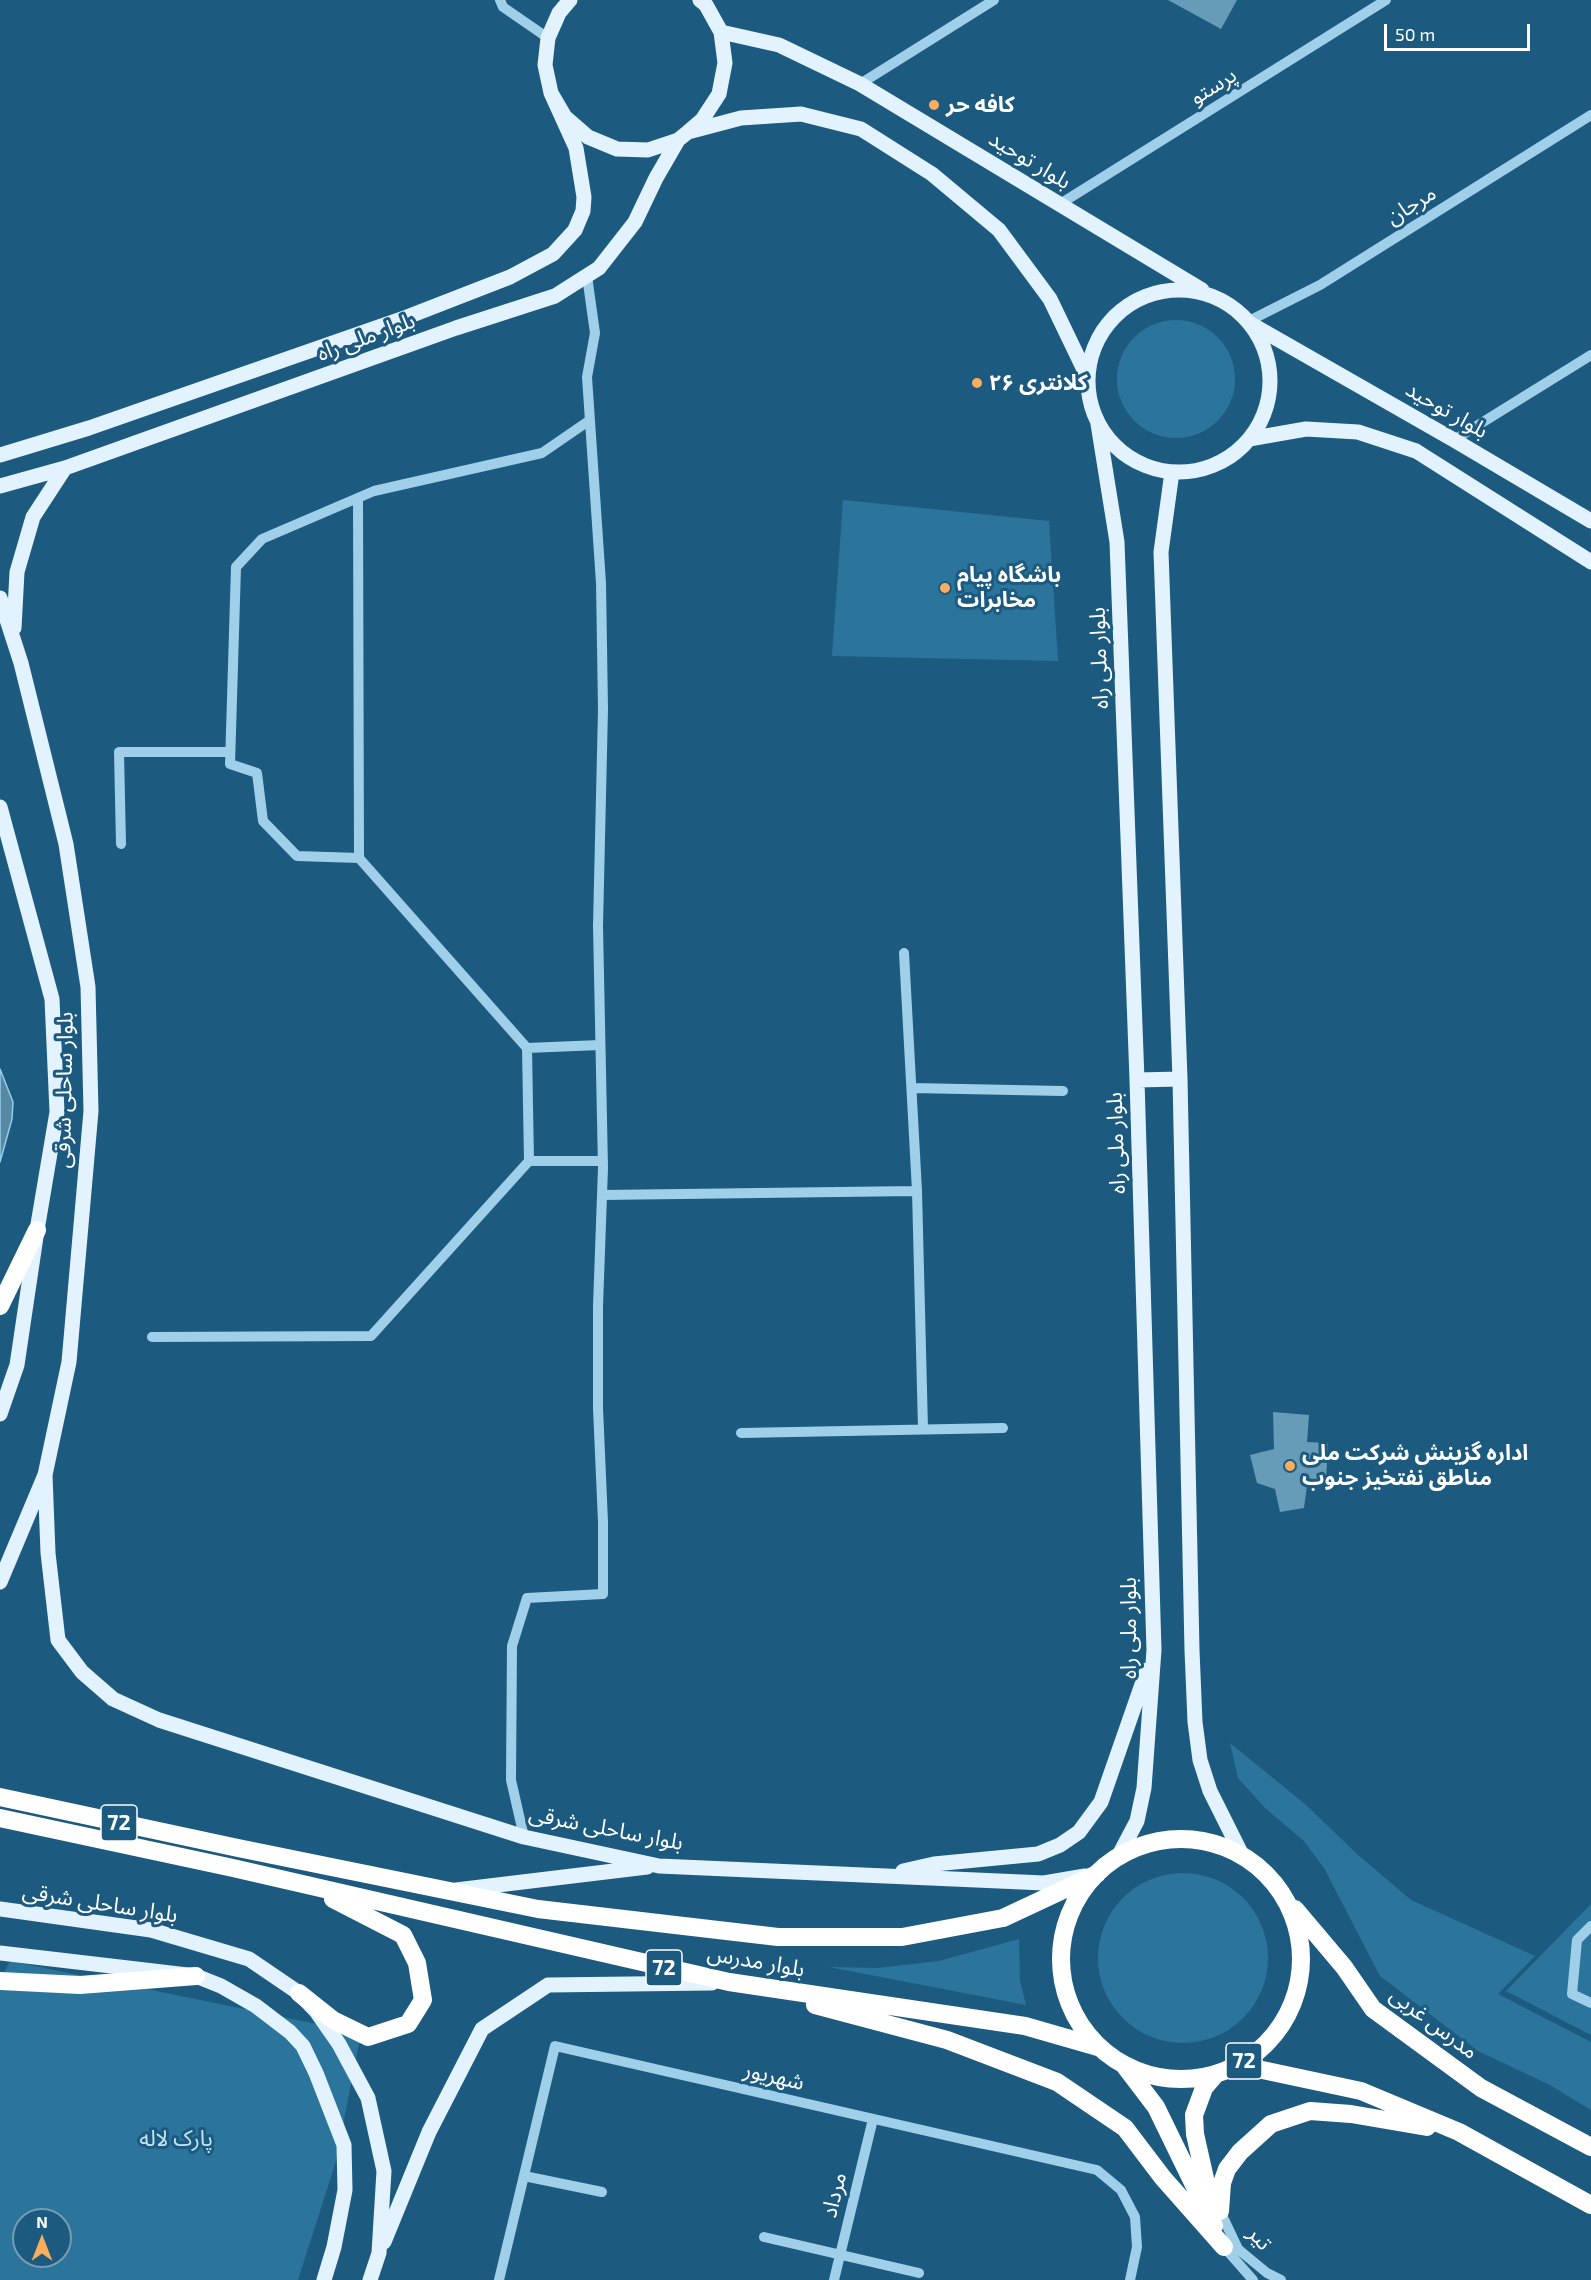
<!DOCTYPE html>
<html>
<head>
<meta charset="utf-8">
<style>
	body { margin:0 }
	#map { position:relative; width:1591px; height:2280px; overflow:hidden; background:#1c5b7f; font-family:"Exo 2",sans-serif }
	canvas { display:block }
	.north { position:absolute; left:12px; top:2208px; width:60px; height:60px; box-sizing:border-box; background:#1c5b7f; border:2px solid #779db2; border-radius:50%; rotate:0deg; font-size:16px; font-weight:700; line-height:24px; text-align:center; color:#fff }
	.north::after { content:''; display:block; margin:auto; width:21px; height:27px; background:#faad5c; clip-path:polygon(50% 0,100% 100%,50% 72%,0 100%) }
	.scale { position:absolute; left:1384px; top:24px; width:146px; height:27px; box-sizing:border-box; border:3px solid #fff; border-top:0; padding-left:8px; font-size:18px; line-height:21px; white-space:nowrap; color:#fff; -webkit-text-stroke:4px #1c5b7f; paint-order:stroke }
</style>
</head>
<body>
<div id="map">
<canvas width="1591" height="2280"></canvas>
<div class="north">N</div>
<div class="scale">50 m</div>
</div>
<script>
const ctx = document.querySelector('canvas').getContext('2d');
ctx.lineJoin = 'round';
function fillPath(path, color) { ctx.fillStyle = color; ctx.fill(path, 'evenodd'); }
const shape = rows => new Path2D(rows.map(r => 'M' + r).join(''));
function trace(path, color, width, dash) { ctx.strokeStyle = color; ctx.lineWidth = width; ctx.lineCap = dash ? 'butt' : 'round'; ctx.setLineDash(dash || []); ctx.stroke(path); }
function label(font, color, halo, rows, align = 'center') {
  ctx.font = font + ' "Exo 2","Noto Sans Arabic",sans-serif'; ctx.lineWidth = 6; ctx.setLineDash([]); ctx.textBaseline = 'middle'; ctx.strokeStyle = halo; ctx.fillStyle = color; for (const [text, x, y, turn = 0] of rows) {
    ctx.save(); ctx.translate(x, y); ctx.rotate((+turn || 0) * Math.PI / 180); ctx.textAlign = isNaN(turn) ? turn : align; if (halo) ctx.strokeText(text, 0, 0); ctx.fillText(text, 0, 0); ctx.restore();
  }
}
fillPath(shape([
	'1117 379a59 59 0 1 1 118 0a59 59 0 1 1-118 0Z',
	[843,500,1049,521,1058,661,832,656],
	[1230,1743,1306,1805,1357,1854,1411,1900,1535,1956,1498,1994,1591,2042,1591,2110,1548,2084,1478,2051,1380,1976,1324,1868,1304,1841,1265,1808,1238,1778],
	'1098 1958a85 85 0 1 1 170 0a85 85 0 1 1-170 0Z',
	[1591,1904,1591,2035,1506,1991],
	[1019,1939,1020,1981,1026,2005,829,1967,877,1968,939,1961],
	[10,1961,361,2033,336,2161,298,2280,0,2280,0,1981],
	[24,2220,60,2220,60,2256,24,2256]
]), '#2b759c');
const water = shape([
	[0,1069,13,1102,12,1119,0,1162,0,1069]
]);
fillPath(water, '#5988a3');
trace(water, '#92cdeb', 1.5);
fillPath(shape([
	[1168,0,1237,0,1221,29],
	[1273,1412,1309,1415,1307,1442,1328,1443,1326,1482,1308,1478,1304,1508,1280,1512,1275,1489,1257,1483,1250,1455,1274,1449]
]), '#669cb8');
trace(shape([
	[500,0,503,7,548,38],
	[860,84,994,0],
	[1060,204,1386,0],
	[1247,322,1320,285,1591,115],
	[1454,440,1591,355],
	[121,844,119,752,230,752],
	[359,858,297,856,263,821,257,773,230,764,236,567,262,539,374,491,542,453,590,420],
	[904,953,917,1191,923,1429],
	[527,1048,600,1045],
	[912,1088,1063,1091],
	[529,1161,603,1161],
	[602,1195,917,1191],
	[152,1337,371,1336,529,1161,527,1048,359,858,358,498],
	[741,1433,1003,1428],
	[524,1837,511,1780,512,1646,527,1598,603,1594,603,1522,598,1408,598,1306,603,1168,598,926,603,709,601,583,587,377,595,333,587,276],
	[1591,1926,1577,1940,1572,1994,1591,2003],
	[524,2176,602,2192],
	[1220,2211,1238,2249,1267,2273,1281,2280],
	[764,2237,919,2273],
	[1224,2247,1253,2280],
	[499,2280,555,2046,1097,2170,1121,2190,1135,2217,1137,2247,1130,2280],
	[834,2280,873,2119]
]), '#9fcfe9', 10);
trace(shape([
	[570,0,559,13,548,38,545,65,551,93,565,117,588,137,617,149,648,150,678,140,688,132,702,120,719,94,725,63,721,32,706,5,700,0],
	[721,32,779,45,860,84,1202,290],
	[688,132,741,118,801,114,861,129,932,174,999,230,1050,299,1088,378],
	'1088 381a91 91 0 1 1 182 0a91 91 0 1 1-182 0Z',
	[1251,324,1454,440,1591,521],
	[1098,424,1117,542,1137,1080,1154,1650,1144,1788,1137,1821,1118,1857],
	[1249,439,1306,429,1358,432,1416,451,1591,562],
	[0,455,89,428,407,317,510,277,553,254,575,230,583,211,584,197,576,148,551,93],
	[1172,472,1161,552,1180,1079,1192,1650,1195,1722,1200,1760,1210,1791,1242,1855],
	[0,486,65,468,456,328,555,296,599,268,635,222,656,178,678,140],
	[0,598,21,663,66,844,88,987,91,1111,69,1362,45,1475,0,1582],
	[14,628,17,572,33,517,65,468],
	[0,807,52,999,57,1112,37,1230,17,1365,0,1414],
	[1137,1080,1180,1079],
	[45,1475,48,1553,58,1640,82,1672,113,1699,159,1720,524,1837,659,1866,1044,1883,1085,1876],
	[903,1871,934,1864,1038,1854,1060,1845,1079,1832,1101,1802,1147,1670],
	[456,1890,647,1867],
	[0,1909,151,1930,249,1959,299,1993,316,2011,339,2044,368,2098,384,2171,379,2253,370,2280],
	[0,1953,196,1976,221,1986,256,2006,290,2032,303,2046,316,2073,344,2145,345,2190,334,2247,324,2280],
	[384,2242,429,2132,482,2029,548,1985,712,1983]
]), '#e2f2fe', 15);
trace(shape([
	[0,1306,37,1230],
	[0,1797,238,1848,538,1909,778,1937,902,1937,1003,1918,1097,1874],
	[0,1818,233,1868,729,1982,1025,2026,1098,2047],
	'1061 1959a120 120 0 1 1 240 0a120 120 0 1 1-240 0Z',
	[1295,1909,1344,1967,1373,2009,1481,2088,1591,2147],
	[0,1981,80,1985,196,1976],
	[299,1993,333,2020,368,2037,408,2024,423,2000,417,1963,403,1935,333,1899],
	[815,2005,947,2040,1057,2082,1125,2128,1163,2178,1224,2247],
	[1124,2065,1156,2107,1214,2226],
	[1239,2065,1361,2091,1459,2132,1591,2205],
	[1215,2201,1206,2183,1195,2134,1194,2115,1204,2088,1216,2074],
	[1220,2211,1222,2183,1227,2169,1240,2152,1271,2124,1310,2111,1351,2114,1427,2127]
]), '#fff', 18);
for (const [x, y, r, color] of [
	[934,105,6,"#faad5c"],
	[977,383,6,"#faad5c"],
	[945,588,6,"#faad5c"],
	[1290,1466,6,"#faad5c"]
]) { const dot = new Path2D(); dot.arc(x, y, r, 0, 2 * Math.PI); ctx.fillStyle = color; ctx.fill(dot); trace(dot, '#1c5b7f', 2); }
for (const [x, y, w] of [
	[119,1823,36],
	[664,1968,36],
	[1244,2061,36]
]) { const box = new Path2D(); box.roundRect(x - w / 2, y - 18, w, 36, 4.5); ctx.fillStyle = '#1c5b7f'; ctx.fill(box); trace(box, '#fff', 1.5); }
label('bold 21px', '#fff', null, [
	["72",119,1823],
	["72",664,1968],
	["72",1244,2061]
]);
label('22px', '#fff', '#1c5b7f', [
	["پرستو",1213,86,-32],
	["بلوار توحید",1030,160,31],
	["مرجان",1411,205,-32],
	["بلوار ملی راه",366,337,-20],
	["بلوار توحید",1447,410,30],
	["بلوار ملی راه",1099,658,-92],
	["بلوار ساحلی شرقی",64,1090,-89],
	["بلوار ملی راه",1116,1143,-92],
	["بلوار ملی راه",1129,1628,-90],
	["بلوار ساحلی شرقی",606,1828,11],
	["بلوار ساحلی شرقی",100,1903,9],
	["بلوار مدرس",756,1961,10],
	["مدرس غربی",1434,2023,37],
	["شهریور",774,2076,13],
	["مرداد",834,2195,-76],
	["تیر",1260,2238,49]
]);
label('bold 22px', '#fff', '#1c5b7f', [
	["کافه حر",946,105],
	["کلانتری ۲۶",989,383],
	["باشگاه پیام",957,575],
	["مخابرات",957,600],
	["اداره گزینش شرکت ملی",1302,1453],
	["مناطق نفتخیز جنوب",1302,1478]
], 'left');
label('22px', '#c3e5f7', '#1c5b7f', [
	["پارک لاله",176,2139]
]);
</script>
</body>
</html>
